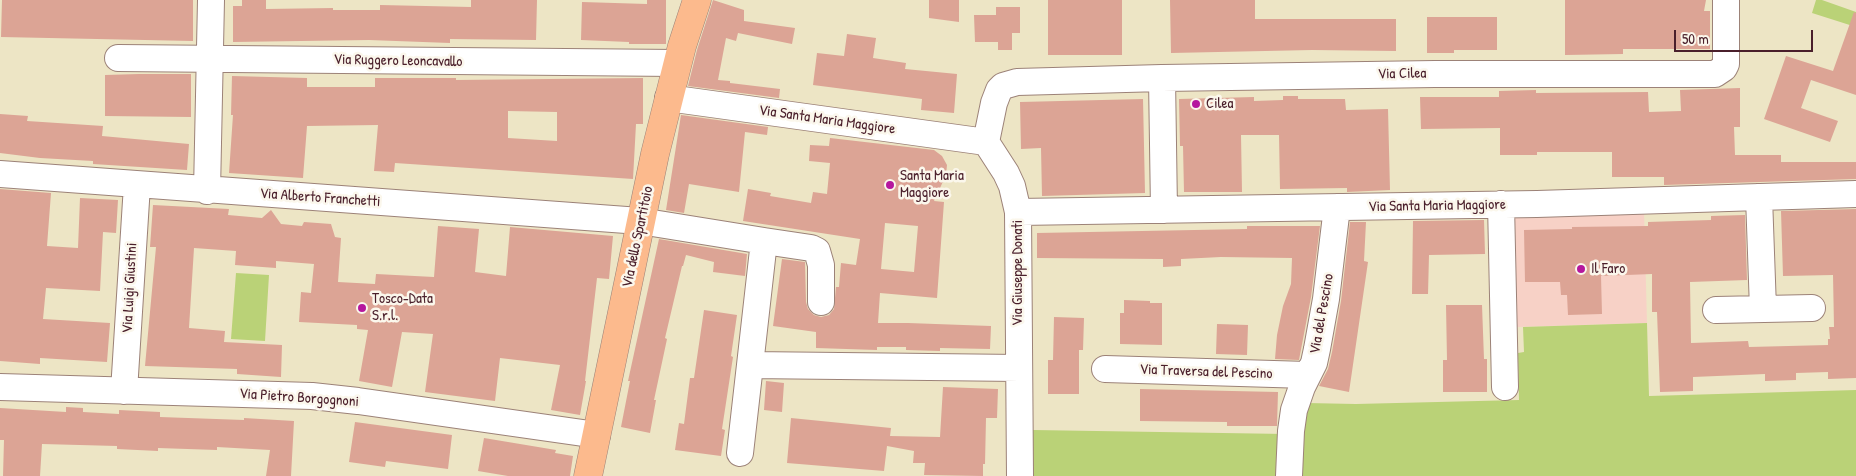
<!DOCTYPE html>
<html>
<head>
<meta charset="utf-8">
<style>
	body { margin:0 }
	#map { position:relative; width:1856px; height:476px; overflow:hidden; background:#ede5c5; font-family:"Patrick Hand",sans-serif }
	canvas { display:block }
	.scale { position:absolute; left:1674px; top:30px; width:139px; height:22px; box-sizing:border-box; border:2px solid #4a1f2b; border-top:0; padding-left:6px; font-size:15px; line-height:18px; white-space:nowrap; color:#4a1f2b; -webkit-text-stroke:4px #fbf7ec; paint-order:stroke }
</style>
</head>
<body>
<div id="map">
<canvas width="1856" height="476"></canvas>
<div class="scale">50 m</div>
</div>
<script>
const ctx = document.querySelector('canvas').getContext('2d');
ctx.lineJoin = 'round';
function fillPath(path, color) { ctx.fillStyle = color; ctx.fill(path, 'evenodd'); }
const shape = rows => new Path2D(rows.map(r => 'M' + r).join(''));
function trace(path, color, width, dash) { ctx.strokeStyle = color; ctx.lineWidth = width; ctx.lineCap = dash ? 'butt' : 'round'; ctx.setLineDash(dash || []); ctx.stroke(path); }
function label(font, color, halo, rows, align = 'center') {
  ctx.font = font + ' "Patrick Hand",sans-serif'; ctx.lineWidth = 5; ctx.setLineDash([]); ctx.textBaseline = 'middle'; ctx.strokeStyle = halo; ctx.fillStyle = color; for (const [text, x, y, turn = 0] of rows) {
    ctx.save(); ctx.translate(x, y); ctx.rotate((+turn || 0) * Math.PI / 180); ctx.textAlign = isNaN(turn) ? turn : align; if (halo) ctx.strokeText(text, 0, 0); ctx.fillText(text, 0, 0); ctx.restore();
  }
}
fillPath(shape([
	[1644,210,1647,323,1517,327,1514,213]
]), '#f7d1c6');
fillPath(shape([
	[1816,0,1822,0,1856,12,1856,27,1812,13],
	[236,273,269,275,265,341,231,339],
	[1647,323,1649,396,1856,390,1856,476,1294,476,1306,403,1356,404,1519,400,1518,353,1524,352,1523,327],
	[1033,430,1286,434,1282,476,1033,476]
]), '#bad277');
fillPath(shape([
	[2,0,193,0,193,41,1,37],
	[242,0,266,0,266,9,333,8,333,10,380,10,380,5,471,7,471,0,537,0,536,40,450,39,450,43,369,40,233,42,233,6,242,6],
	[647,0,666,0,666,44,629,44,629,42,581,40,582,2,647,4],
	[713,0,744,10,744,21,795,28,792,44,738,33,736,41,726,38,718,80,730,81,730,83,780,89,779,98,688,86,697,50],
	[929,0,959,0,959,22,929,18],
	[1048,0,1122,0,1122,55,1048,55],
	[1170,0,1255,0,1255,19,1396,19,1396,51,1312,50,1171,53],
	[1565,0,1706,0,1704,11,1710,11,1710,49,1623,49,1623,54,1565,55],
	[996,7,1020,7,1020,33,1012,33,1012,50,998,50,998,42,975,42,974,15,996,15],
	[1854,12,1856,13,1856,95,1811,80,1801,108,1838,121,1830,142,1764,119,1786,56,1833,71],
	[1427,17,1497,17,1497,50,1454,50,1454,53,1427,53],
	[847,34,876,38,873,58,906,63,905,69,957,74,954,113,921,110,922,99,813,85,817,53,844,56],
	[139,74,191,74,191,117,105,116,105,75],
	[232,76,307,78,307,87,375,87,375,78,456,78,456,80,643,78,643,124,636,124,633,179,395,163,394,172,374,171,378,125,307,126,303,178,229,173,233,115,231,115],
	[508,111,557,112,557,141,508,138],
	[1740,88,1740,127,1734,127,1735,155,1781,155,1781,162,1856,162,1856,179,1664,185,1664,177,1612,177,1612,152,1537,152,1537,155,1500,155,1500,128,1421,129,1420,97,1499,97,1499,91,1536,90,1536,93,1648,92,1649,112,1681,111,1680,90],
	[1283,96,1298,96,1298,99,1345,99,1346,110,1388,109,1390,190,1347,192,1347,188,1280,189,1279,135,1241,135,1242,192,1184,192,1183,146,1180,146,1179,99,1254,97,1254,101,1283,100],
	[1143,99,1145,193,1042,196,1041,148,1021,149,1020,102],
	[0,114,28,116,27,121,103,126,102,136,189,144,187,170,93,164,93,161,40,158,0,153],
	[681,115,768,127,767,135,745,132,739,192,689,184,684,213,666,210],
	[830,138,934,150,942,156,947,165,946,175,934,201,944,202,937,298,880,293,878,323,908,323,991,326,990,349,940,348,940,351,906,350,906,347,877,347,877,350,816,348,816,332,773,326,782,259,805,262,806,302,808,309,814,315,821,317,829,315,834,309,836,287,839,287,841,263,856,265,860,239,743,221,748,189,771,193,770,196,811,203,813,192,827,194,830,163,809,161,810,145,829,146],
	[885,223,918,226,914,272,881,269],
	[0,189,51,193,47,246,78,248,80,198,118,200,116,233,103,232,100,291,46,288,43,319,110,323,107,362,40,358,40,364,0,361],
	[153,205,229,209,228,215,262,218,271,210,281,224,302,226,304,222,331,224,335,237,341,238,338,282,375,284,376,274,434,277,438,226,479,229,475,272,506,276,510,227,613,236,609,279,597,278,585,381,586,381,580,415,551,410,560,365,500,358,495,401,425,392,433,334,402,332,392,387,359,381,368,330,357,329,357,325,299,322,301,292,311,293,314,264,276,261,276,268,235,265,236,251,194,248,189,328,225,331,224,342,282,345,281,377,237,374,237,369,145,366,156,247,150,247],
	[1856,209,1856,378,1828,379,1828,372,1796,373,1796,380,1765,381,1765,374,1693,377,1693,391,1660,392,1657,312,1652,312,1652,274,1601,276,1602,314,1568,315,1567,295,1561,295,1560,282,1525,282,1524,230,1572,229,1572,227,1648,226,1648,222,1711,220,1711,216,1745,215,1747,280,1690,282,1691,343,1748,341,1749,347,1828,345,1828,339,1830,339,1829,327,1834,327,1833,275,1783,276,1781,211],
	[1484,220,1485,254,1429,255,1428,294,1412,294,1413,221],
	[1350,222,1366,222,1364,261,1368,262,1349,392,1319,386,1328,369,1332,352,1341,301],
	[1247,226,1320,226,1311,297,1299,360,1275,359,1277,335,1283,306,1291,284,1292,258,1221,257,1181,259,1181,266,1163,267,1163,259,1037,258,1037,233,1247,229],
	[659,239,747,254,745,276,713,272,714,262,686,255,683,266,682,266,665,338,667,339,654,400,656,400,650,433,621,427,630,381,628,381],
	[1124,300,1150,301,1150,303,1162,303,1162,345,1120,344,1120,313,1124,313],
	[1446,305,1482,305,1484,359,1487,359,1487,392,1443,392,1443,360,1447,360],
	[704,310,737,315,731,356,733,357,722,429,725,430,721,456,675,450,679,423,684,424,690,378,694,378],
	[1054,317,1084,318,1083,350,1079,350,1079,394,1048,394,1048,360,1053,360],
	[1217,324,1248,325,1247,355,1216,354],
	[766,381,784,383,782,412,764,410],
	[943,387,998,389,997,418,986,418,985,464,983,464,983,476,924,475,925,463,913,463,914,451,887,446,884,471,787,463,791,418,891,428,890,436,940,437],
	[1140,389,1278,392,1277,426,1227,426,1227,422,1140,421],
	[66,407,83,408,83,412,119,414,119,410,160,412,160,417,244,420,244,418,294,421,291,476,266,476,270,450,217,447,217,450,158,448,158,451,117,449,117,446,42,444,40,476,3,476,4,440,0,440,0,408,66,412],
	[355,422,452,435,448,469,386,461,385,467,349,462],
	[484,438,556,450,555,453,573,456,570,476,508,476,478,471]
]), '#dca495');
const minor = shape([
	[118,58,677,63],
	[1162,78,1164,210],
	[668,98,986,142],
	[0,174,640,221,764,241,750,365,1019,368],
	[207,191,211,0],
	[1759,197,1763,309],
	[1501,204,1505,387],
	[1018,212,1537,204,1856,194],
	[764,241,811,248,817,251,821,265,821,302],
	[1716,310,1812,308],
	[1105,369,1307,375],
	[0,387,312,396,358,401,597,435],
	[124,391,137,185],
	[740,453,750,365],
	[1020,476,1018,212,1012,186,1006,173,986,142,994,103,999,90,1003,86,1017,82,1162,78,1435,74,1715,74,1724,68,1726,64,1726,0],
	[1289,476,1291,431,1294,410,1302,387,1314,363,1317,349,1326,299,1337,207]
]);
const major = shape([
	[588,476,655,154,682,46,697,0]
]);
trace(minor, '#9c8278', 28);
trace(major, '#9c8278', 29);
trace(minor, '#fff', 26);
trace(major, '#fcba8d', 28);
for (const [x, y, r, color] of [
	[1196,104,5,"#b5179e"],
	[890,185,5,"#b5179e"],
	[1581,269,5,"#b5179e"],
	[362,308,5,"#b5179e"]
]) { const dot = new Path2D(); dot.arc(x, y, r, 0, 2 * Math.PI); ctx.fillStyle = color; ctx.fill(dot); trace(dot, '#fbf7ec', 2); }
label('15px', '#4a1f2b', '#fbf7ec', [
	["Via Ruggero Leoncavallo",398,61,1],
	["Via Cilea",1402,74,-1],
	["Via Santa Maria Maggiore",827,120,8],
	["Via Alberto Franchetti",320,198,4],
	["Via Santa Maria Maggiore",1437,206,-1],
	["Via dello Spartitoio",638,237,-78],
	["Via Giuseppe Donati",1018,273,-90],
	["Via Luigi Giustini",130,288,-87],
	["Via del Pescino",1322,314,-80],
	["Via Traversa del Pescino",1206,372,2],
	["Via Pietro Borgognoni",299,398,4]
]);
label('15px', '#4a1f2b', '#fbf7ec', [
	["Cilea",1206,104],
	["Santa Maria",900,176],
	["Maggiore",900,193],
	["Il Faro",1591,269],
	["Tosco-Data",372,299],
	["S.r.l.",372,316]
], 'left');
</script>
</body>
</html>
